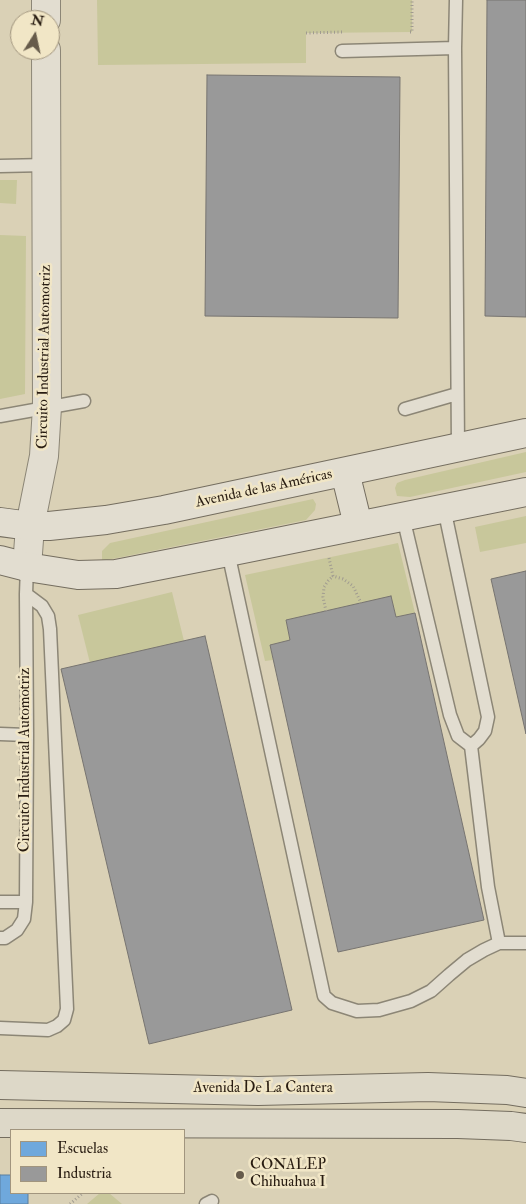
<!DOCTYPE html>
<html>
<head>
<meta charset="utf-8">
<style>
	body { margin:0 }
	#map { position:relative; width:526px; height:1204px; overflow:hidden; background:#dad1b6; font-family:"IM FELL Double Pica",serif }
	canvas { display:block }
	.legend { position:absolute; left:10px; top:1129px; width:175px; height:65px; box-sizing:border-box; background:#f1e6c6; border:1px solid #a1957e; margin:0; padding:6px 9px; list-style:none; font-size:15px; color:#281c11 }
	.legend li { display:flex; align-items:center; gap:10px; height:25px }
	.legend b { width:25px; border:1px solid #a1957e }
	.north { position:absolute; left:10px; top:10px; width:50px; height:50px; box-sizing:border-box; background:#f1e6c6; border:1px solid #a1957e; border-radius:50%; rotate:10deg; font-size:14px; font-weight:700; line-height:20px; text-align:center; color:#281c11 }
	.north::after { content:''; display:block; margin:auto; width:18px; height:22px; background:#665b4b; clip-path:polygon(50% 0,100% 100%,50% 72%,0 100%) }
</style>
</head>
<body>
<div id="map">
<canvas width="526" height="1204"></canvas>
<ul class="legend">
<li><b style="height:14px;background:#6fa8dc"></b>Escuelas</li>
<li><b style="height:14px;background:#999"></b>Industria</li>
</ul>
<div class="north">N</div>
</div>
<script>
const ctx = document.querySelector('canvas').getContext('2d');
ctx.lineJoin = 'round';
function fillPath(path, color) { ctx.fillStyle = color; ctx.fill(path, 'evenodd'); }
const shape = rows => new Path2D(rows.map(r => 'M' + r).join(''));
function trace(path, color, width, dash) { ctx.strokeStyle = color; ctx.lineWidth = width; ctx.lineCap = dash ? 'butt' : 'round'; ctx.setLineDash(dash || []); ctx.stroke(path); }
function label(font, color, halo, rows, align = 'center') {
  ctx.font = font + ' "IM FELL Double Pica",serif'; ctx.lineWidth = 5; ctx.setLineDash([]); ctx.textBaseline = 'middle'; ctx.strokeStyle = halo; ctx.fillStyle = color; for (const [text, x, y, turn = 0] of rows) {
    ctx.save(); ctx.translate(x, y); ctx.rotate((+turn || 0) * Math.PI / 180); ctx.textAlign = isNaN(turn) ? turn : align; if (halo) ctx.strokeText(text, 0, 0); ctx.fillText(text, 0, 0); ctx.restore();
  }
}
fillPath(shape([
	[97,0,412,0,412,32,306,33,306,63,98,65],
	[0,180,17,180,16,204,0,203],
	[0,235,26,236,25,394,0,399],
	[526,452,526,472,410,497,397,496,395,488,397,483,405,480],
	[313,499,316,504,315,510,306,520,102,561,102,551,110,543],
	[526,516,526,543,480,552,475,527],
	[398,543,415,613,396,617,391,597,286,620,290,640,270,645,273,660,265,661,245,575],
	[172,592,184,641,90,663,78,615],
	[100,1193,109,1193,122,1204,87,1204]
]), '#c8c79b');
const schools = shape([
	[0,1175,11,1175,11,1193,28,1193,28,1204,0,1204,0,1175]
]);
fillPath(schools, '#6fa8dc');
trace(schools, '#5a7e9f', 1);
const industry = shape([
	[487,0,526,0,526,317,485,316,487,0],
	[207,75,400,77,398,318,205,316,207,75],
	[526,571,526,734,491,579,526,571],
	[391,596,396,617,415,613,484,920,338,952,270,645,290,640,286,620,391,596],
	[205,636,292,1010,149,1044,61,669,205,636]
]);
fillPath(industry, '#999');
trace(industry, '#777470', 1);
const service = shape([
	[456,0,455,48,458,447],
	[342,51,455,48],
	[0,166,46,165],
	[405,409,457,394],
	[0,416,84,401],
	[444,508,488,717,485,731,479,739,471,746],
	[403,517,450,715,458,736,471,746,488,887,499,943],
	[228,552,324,996,332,1003,357,1011,379,1010,411,1001,431,991,449,975,467,960,484,950,499,943,526,943],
	[0,734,27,735],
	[0,902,26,902],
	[0,938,5,938,17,930,24,919,26,902,27,735,26,594,27,567],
	[0,1028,48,1030,57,1026,64,1020,67,1009,50,629,48,616,42,606,26,594],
	[206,1204,212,1201]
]);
const tertiary = shape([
	[46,0,46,20],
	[27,567,30,526,44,456,47,407,46,50]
]);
const secondary = shape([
	[345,472,358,525],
	[0,522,30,526,49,526,106,520,164,510,526,433],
	[0,560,27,567,78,575,116,574,228,552,526,492]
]);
const primary = shape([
	[0,1085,258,1091,428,1087,507,1090,526,1093],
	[0,1123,458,1124,511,1126,526,1128]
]);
trace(service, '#8c8676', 15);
trace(tertiary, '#8c8676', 30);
trace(secondary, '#746d5f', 30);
trace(primary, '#746d5f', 30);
trace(shape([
	[410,32,412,32,412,0],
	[306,33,343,32],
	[329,558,333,576,343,579,353,586,361,603],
	[326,611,323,597,324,587,328,581,333,576],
	[70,1204,83,1193]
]), '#a09b90', 3, [1, 2.5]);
trace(service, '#e2ddd0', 12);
trace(tertiary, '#e2ddd0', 28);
trace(secondary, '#e2ddd0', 28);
trace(primary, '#ddd8c8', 28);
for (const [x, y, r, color] of [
	[240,1175,5,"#665b4b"]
]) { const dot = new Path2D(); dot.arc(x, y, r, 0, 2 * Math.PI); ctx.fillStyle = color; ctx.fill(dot); trace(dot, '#f1e6c6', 2); }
label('15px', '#281c11', '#f1e6c6', [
	["Circuito Industrial Automotriz",45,357,-89],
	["Avenida de las Américas",264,489,-12],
	["Circuito Industrial Automotriz",26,760,-90],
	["Avenida De La Cantera",263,1089]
]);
label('15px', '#281c11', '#f1e6c6', [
	["CONALEP",250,1166],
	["Chihuahua I",250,1183]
], 'left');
</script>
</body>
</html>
